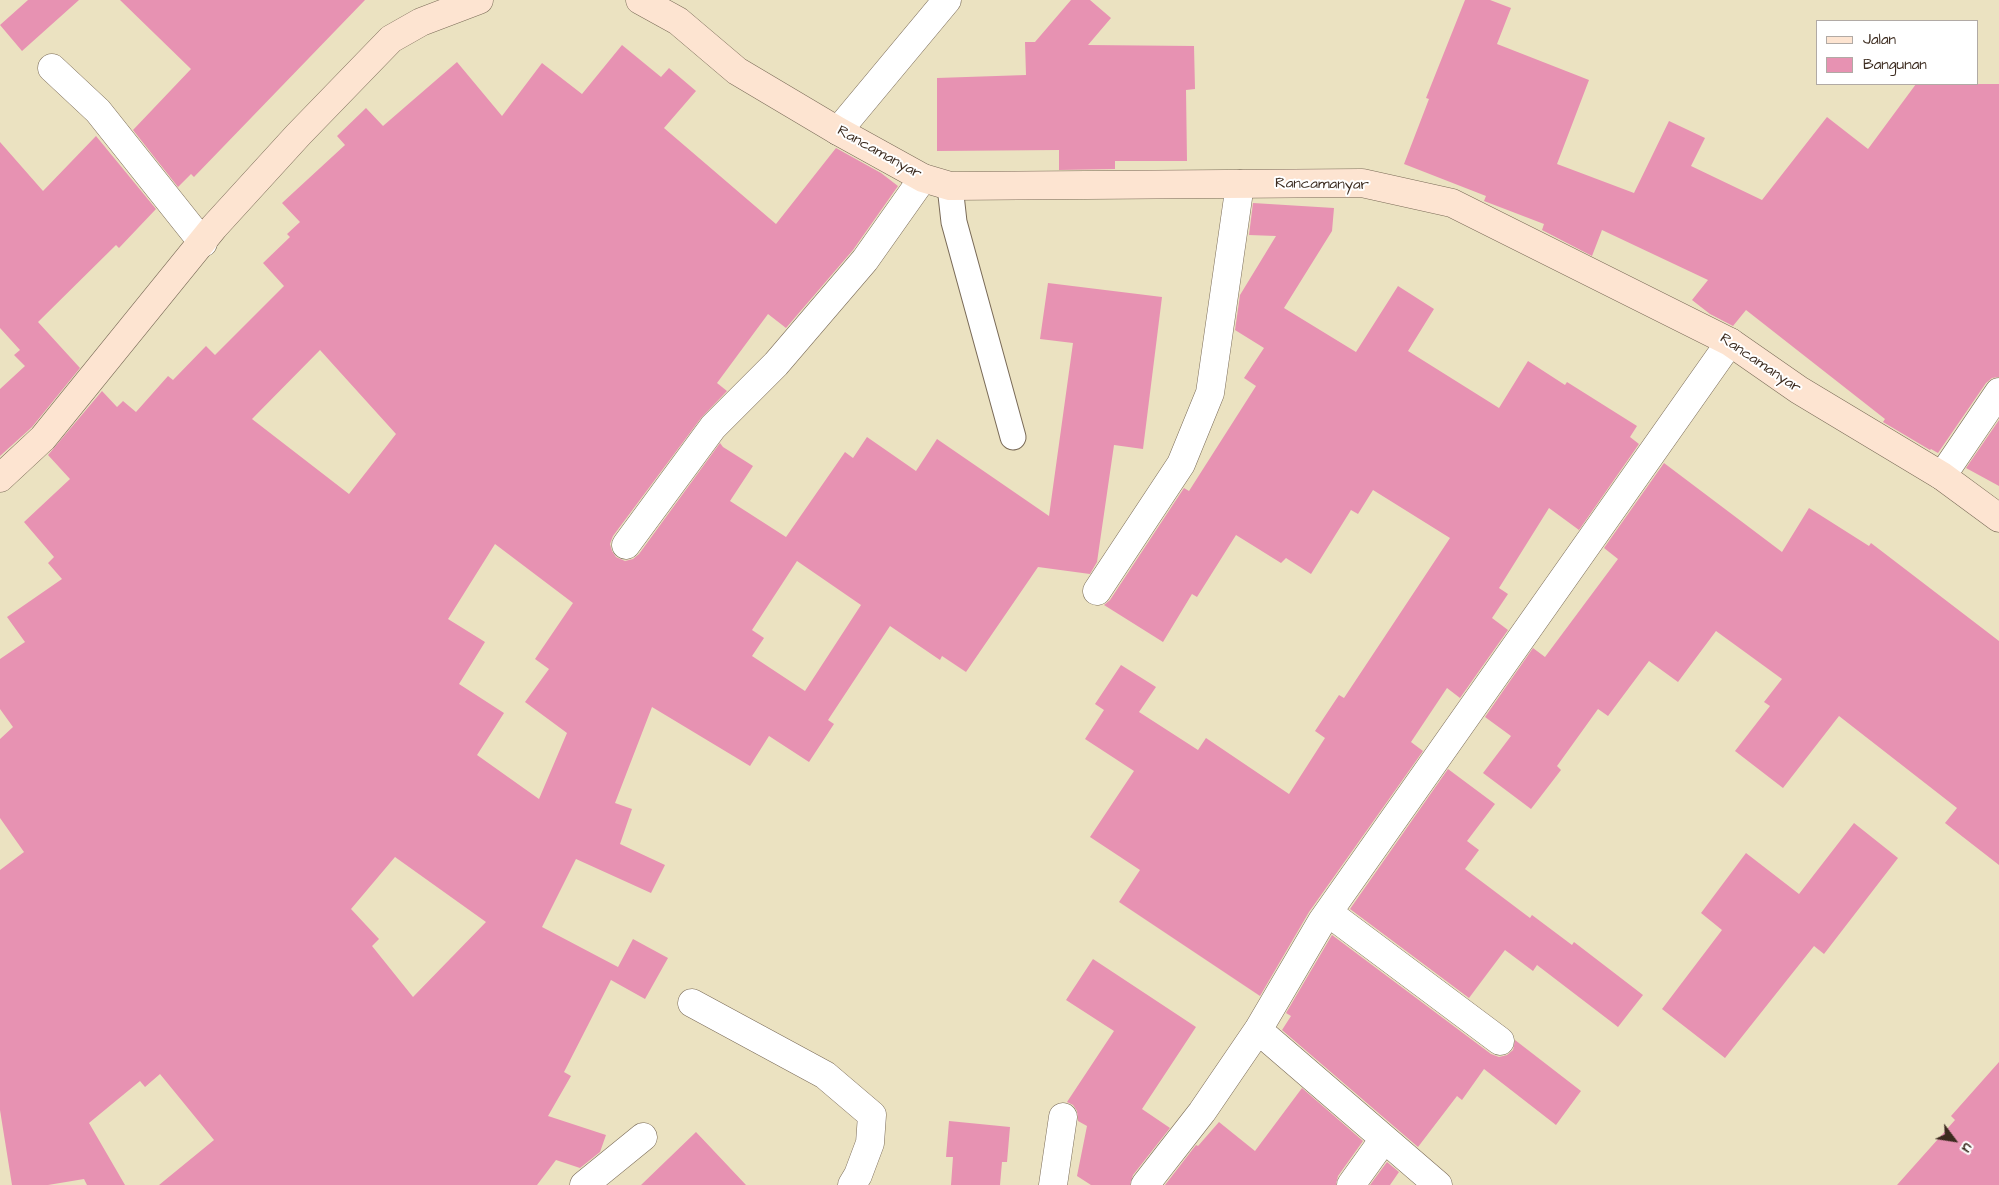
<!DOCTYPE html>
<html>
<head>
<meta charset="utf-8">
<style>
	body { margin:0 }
	#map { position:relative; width:1999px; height:1185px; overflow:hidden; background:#ebe2c1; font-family:"Architects Daughter",sans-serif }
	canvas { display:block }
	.legend { position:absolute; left:1816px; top:20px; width:162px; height:65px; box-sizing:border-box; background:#fff; border:1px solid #b1aaa5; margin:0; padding:6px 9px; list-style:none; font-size:15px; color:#3b2a1e }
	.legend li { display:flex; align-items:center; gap:10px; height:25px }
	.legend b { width:25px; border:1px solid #b1aaa5 }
	.north { position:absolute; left:1929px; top:1115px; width:50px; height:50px; -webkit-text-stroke:4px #fff; paint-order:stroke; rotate:121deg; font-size:14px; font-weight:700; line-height:20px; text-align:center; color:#3b2a1e }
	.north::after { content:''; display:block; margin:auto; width:18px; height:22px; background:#3b2a1e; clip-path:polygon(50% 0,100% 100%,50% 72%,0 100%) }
</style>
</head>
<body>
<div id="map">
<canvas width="1999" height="1185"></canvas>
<ul class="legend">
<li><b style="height:6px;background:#fde4d1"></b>Jalan</li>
<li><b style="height:14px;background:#e792b2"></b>Bangunan</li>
</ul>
<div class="north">U</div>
</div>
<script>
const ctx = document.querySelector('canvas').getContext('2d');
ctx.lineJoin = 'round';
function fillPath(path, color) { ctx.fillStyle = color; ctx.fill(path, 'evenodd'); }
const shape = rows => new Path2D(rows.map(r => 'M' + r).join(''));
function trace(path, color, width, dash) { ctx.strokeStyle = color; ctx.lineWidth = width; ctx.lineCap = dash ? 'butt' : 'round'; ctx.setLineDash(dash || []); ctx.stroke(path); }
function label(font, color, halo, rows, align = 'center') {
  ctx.font = font + ' "Architects Daughter",sans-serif'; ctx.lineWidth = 4; ctx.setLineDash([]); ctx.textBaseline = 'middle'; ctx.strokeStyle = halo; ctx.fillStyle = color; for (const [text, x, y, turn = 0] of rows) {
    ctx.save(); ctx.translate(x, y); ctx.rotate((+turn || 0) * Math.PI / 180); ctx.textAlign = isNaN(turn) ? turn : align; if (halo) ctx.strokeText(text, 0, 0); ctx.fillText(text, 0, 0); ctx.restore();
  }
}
fillPath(shape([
	[28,0,79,0,22,51,0,25],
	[120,0,365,0,194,177,191,174,178,187,133,130,191,69],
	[1071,0,1090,0,1111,18,1088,45,1194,46,1195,89,1186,90,1187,161,1115,161,1115,169,1059,170,1059,150,937,151,937,78,1026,75,1025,42,1035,42],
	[1465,0,1490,0,1511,8,1497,44,1589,80,1557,164,1634,193,1669,121,1705,138,1691,166,1762,200,1827,117,1868,149,1916,84,1999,84,1999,377,1992,378,1986,383,1938,453,1931,449,1930,450,1883,422,1885,419,1746,310,1733,326,1710,314,1692,300,1708,280,1602,230,1592,256,1542,230,1544,224,1484,201,1486,196,1404,164,1429,99,1426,98],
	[622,45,661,77,669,68,696,91,664,128,776,224,836,148,881,173,898,186,853,250,786,328,768,314,717,383,727,391,701,418,613,536,610,544,612,551,616,557,625,561,633,559,639,554,720,443,723,447,753,466,730,501,786,537,845,452,853,458,867,437,916,471,937,439,1049,516,1073,343,1040,339,1048,283,1162,297,1143,449,1114,445,1097,562,1090,574,1038,567,966,672,942,656,940,660,890,626,828,720,834,724,809,762,769,736,750,766,652,707,615,803,632,809,620,844,665,865,651,893,576,859,542,927,618,967,633,939,668,958,645,999,611,980,564,1072,571,1076,548,1116,606,1135,600,1152,580,1168,556,1160,537,1185,159,1185,214,1140,160,1074,145,1087,140,1081,89,1123,125,1185,87,1185,84,1179,48,1185,12,1185,0,1110,0,870,24,852,0,818,0,739,13,727,0,709,0,659,25,642,7,617,62,579,48,563,54,557,24,522,70,479,48,455,102,391,117,407,123,401,136,412,168,376,173,380,206,346,215,355,284,286,263,263,290,237,287,234,300,222,282,203,345,145,337,136,366,108,383,126,457,62,502,116,542,63,582,94],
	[320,350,396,434,349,494,252,419],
	[495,544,573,603,535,659,549,669,525,702,567,733,539,799,477,755,504,713,459,684,485,642,448,619],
	[797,561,861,605,805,691,752,656,764,638,752,630],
	[395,857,486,922,413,997,372,946,379,939,351,909],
	[96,136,156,209,119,248,116,245,38,322,80,368,32,427,0,456,0,389,25,366,14,355,20,350,0,328,0,142,43,191],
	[1253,203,1334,208,1332,231,1284,308,1356,352,1398,286,1434,309,1408,351,1499,408,1528,361,1565,385,1567,382,1637,426,1630,437,1639,444,1579,530,1549,508,1499,588,1508,594,1492,618,1508,630,1460,698,1447,688,1411,742,1423,751,1309,912,1260,996,1119,902,1140,870,1090,837,1134,771,1085,739,1104,710,1095,704,1121,665,1156,687,1139,712,1198,750,1206,738,1289,794,1325,738,1315,731,1339,695,1344,698,1450,538,1373,490,1358,514,1351,510,1311,574,1286,558,1281,563,1236,535,1197,597,1192,594,1163,642,1104,605,1110,600,1184,488,1189,491,1256,386,1244,378,1264,348,1235,330,1240,295,1276,236,1249,235],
	[1999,420,1999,486,1966,468],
	[1664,463,1782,552,1809,508,1869,546,1871,543,1999,641,1999,865,1945,823,1957,808,1839,716,1783,788,1735,751,1770,706,1764,702,1782,679,1716,631,1678,682,1649,661,1608,716,1598,709,1557,766,1561,770,1531,809,1483,773,1511,736,1485,717,1533,648,1545,657,1618,559,1604,548],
	[1448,769,1495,804,1467,841,1479,850,1465,869,1530,918,1532,915,1572,945,1574,942,1643,995,1618,1027,1537,965,1533,971,1505,950,1469,998,1350,909],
	[1854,823,1898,858,1824,954,1814,946,1725,1058,1662,1009,1722,930,1701,913,1746,853,1799,894],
	[1332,935,1491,1054,1499,1057,1507,1055,1513,1050,1515,1040,1581,1091,1556,1125,1484,1069,1462,1100,1457,1096,1418,1147,1282,1030,1291,1016,1286,1013],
	[1093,959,1196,1027,1142,1109,1170,1128,1133,1175,1130,1185,1091,1185,1077,1176,1087,1126,1078,1121,1077,1111,1073,1105,1067,1102,1114,1031,1066,1000],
	[1999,1062,1999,1185,1897,1185,1955,1120,1951,1116],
	[1302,1088,1363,1141,1338,1176,1336,1185,1165,1185,1196,1145,1198,1146,1219,1122,1255,1151],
	[949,1121,1010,1127,1007,1162,1002,1162,1000,1185,951,1185,953,1157,946,1157],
	[696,1132,746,1185,641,1185],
	[1387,1162,1399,1172,1390,1185,1370,1185]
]), '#e792b2');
const lane = shape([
	[950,186,954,222,1013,437]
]);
const street = shape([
	[52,68,98,111,203,243],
	[838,131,947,0],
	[1942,476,1999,392],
	[626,545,713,427,776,364,865,260,923,178],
	[1097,591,1181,464,1210,393,1240,184],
	[1329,913,1500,1041],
	[692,1003,825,1075,872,1115,870,1143,858,1175,852,1185],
	[1258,1030,1438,1185],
	[584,1185,643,1137],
	[1053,1185,1063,1117],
	[1145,1185,1202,1112,1258,1030,1322,921,1730,342],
	[1351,1185,1384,1139]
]);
const secondary = shape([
	[640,0,678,21,737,71,838,131,923,178,950,186,1362,183,1452,203,1730,342,1799,390,1942,476,1999,518],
	[0,478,43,438,214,227,298,135,391,39,421,22,479,0]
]);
trace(lane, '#796a57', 27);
trace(street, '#796a57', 29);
trace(secondary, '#796a57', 29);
trace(lane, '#fff', 25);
trace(street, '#fff', 28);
trace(secondary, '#fde4d1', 28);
label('15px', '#3b2a1e', '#fff', [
	["Rancamanyar",879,153,29],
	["Rancamanyar",1322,185,1],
	["Rancamanyar",1760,364,34]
]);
</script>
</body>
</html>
